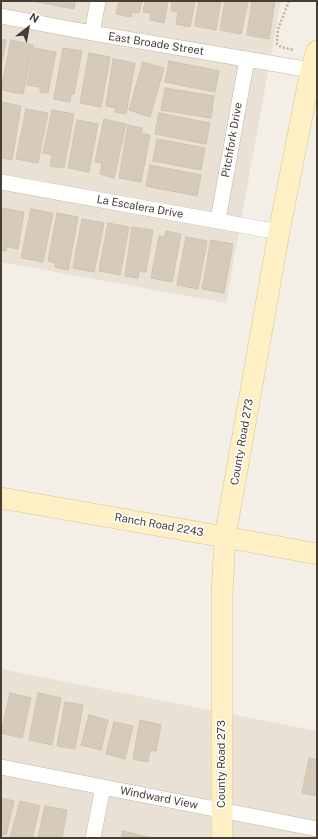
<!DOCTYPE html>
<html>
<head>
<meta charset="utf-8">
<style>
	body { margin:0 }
	#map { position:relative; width:318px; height:839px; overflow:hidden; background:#f4efe6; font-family:"Public Sans",sans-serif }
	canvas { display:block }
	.frame { position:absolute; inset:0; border:2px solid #473f35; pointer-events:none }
	.north { position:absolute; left:8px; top:8px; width:40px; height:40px; -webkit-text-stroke:3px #fff; paint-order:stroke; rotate:31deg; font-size:11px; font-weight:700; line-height:16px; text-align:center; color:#473f35 }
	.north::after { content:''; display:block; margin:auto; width:14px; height:18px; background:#473f35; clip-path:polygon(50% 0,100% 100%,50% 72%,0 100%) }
</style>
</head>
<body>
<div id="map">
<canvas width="318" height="839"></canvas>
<div class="frame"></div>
<div class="north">N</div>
</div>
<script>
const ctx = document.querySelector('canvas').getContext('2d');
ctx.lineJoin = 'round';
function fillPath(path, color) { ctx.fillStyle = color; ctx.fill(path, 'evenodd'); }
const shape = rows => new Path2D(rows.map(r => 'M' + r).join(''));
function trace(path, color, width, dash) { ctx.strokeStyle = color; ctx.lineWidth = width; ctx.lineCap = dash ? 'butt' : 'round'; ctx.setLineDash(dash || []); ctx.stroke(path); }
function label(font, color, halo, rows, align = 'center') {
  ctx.font = font + ' "Public Sans",sans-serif'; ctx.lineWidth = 3; ctx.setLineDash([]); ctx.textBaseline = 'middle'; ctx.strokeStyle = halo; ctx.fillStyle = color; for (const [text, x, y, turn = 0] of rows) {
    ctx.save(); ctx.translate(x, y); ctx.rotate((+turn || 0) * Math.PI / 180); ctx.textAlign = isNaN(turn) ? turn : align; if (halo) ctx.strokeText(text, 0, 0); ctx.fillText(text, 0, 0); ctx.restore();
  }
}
fillPath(shape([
	[1,1,281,1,226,303,1,262],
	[1,669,317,731,317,838,1,838]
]), '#e8e1d4');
const building = shape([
	[32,1,75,1,74,9,32,1],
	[119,1,142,1,139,13,132,12,131,17,116,14,119,1],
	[145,1,168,1,164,23,150,20,151,13,143,12,145,1],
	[172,1,195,1,190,27,176,24,178,12,171,11,172,1],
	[199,1,221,1,216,30,195,26,199,1],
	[225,1,248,1,241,34,220,30,225,1],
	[252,1,275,1,269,39,247,35,252,1],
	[1,39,6,40,1,68,1,39],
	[11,40,33,45,23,94,1,90,11,40],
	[34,48,56,52,48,93,40,92,40,87,27,85,34,48],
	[63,48,82,51,74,94,71,94,70,102,54,99,63,48],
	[89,53,110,57,101,107,80,103,89,53],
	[113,59,135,63,126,114,115,112,116,108,106,106,113,59],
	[169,61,219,71,215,92,165,82,169,61],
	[143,62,164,68,150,117,129,110,143,62],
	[165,88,214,96,211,118,161,110,165,88],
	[1,102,21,106,12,160,1,158,1,102],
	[26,109,48,113,38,163,16,159,26,109],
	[52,110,74,114,64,168,50,166,52,155,43,153,52,110],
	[159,113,210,123,206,144,155,134,159,113],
	[104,119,126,124,114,178,100,174,102,163,95,162,104,119],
	[77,120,98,124,89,172,68,168,77,120],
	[128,125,142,128,141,133,150,135,141,182,119,178,128,125],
	[157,139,205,148,201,170,153,161,157,139],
	[150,165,201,175,197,196,146,186,150,165],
	[1,208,24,212,18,249,7,247,6,251,1,250,1,208],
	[31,209,53,213,43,262,21,258,31,209],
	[57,213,78,217,68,270,55,267,56,263,48,261,57,213],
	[82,219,104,223,94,272,73,268,82,219],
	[108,223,129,227,120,275,99,271,108,223],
	[132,227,153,230,146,272,139,271,138,278,125,276,132,227],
	[166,231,181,234,172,282,151,278,159,236,165,237,166,231],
	[186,237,207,241,198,289,177,285,186,237],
	[211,240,233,244,224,293,202,289,211,240],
	[10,693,31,698,22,738,1,733,10,693],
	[38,693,61,698,52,745,29,740,38,693],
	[65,702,83,705,75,749,57,746,65,702],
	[89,715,108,720,101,750,81,745,89,715],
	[140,720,161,725,156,751,150,750,148,762,133,759,140,720],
	[114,722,133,726,125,759,106,754,114,722],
	[317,753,317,796,302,793,309,758,316,760,317,753],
	[1,798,14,801,6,835,1,834,1,798],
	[20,801,40,806,32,838,10,838,20,801],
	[45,806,67,810,62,838,38,838,45,806],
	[123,831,151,838,121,838,123,831]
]);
fillPath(building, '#d6cbbb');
trace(building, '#d1c2ae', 1);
const street = shape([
	[1,16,92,33,311,70],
	[92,33,98,1],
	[1,182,279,232],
	[218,220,247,59],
	[1,767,317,829],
	[93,838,103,787]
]);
const secondary = shape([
	[1,498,225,537,317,554],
	[222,838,222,593,225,537,279,232,311,70,317,51]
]);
trace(street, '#c0b7a8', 16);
trace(secondary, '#d7c394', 22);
trace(shape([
	[289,1,278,29,277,38,277,44,281,47,294,50]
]), '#c3b299', 2.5, [2, 2]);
trace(street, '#fff', 15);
trace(secondary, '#ffefc5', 21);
label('11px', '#473f35', '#fff', [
	["East Broade Street",156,44,9],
	["Pitchfork Drive",232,140,-80],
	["La Escalera Drive",140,207,10],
	["County Road 273",242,442,-80],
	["Ranch Road 2243",159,525,10],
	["County Road 273",222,764,-90],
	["Windward View",159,798,11]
]);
</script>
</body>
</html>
